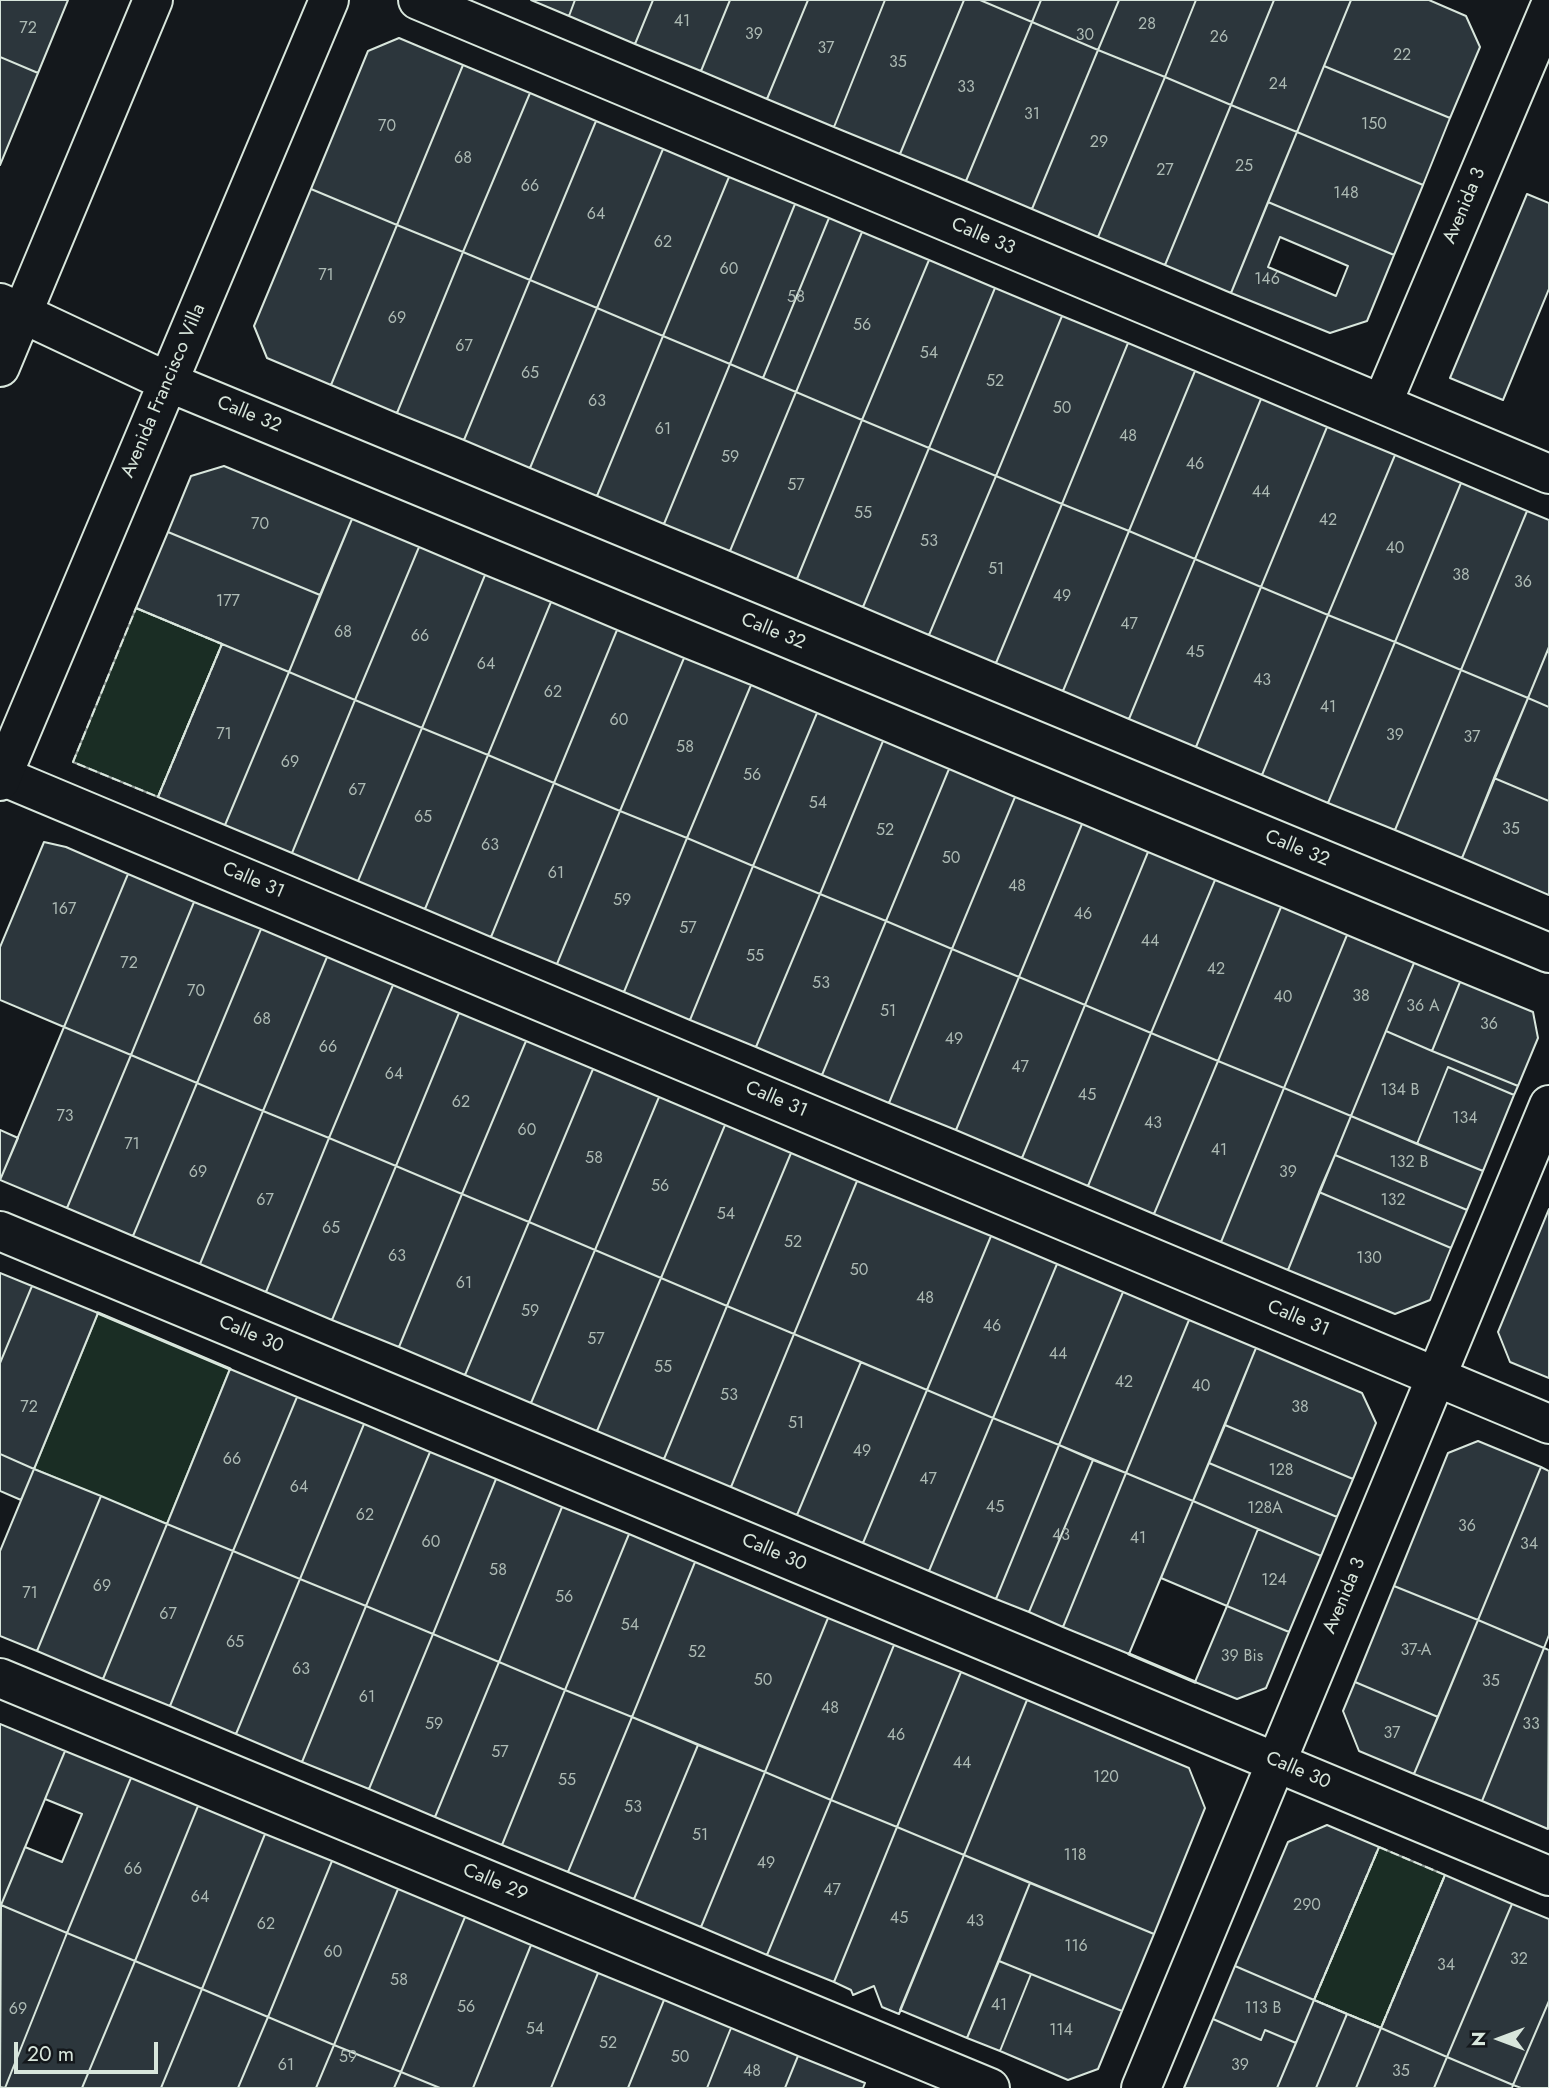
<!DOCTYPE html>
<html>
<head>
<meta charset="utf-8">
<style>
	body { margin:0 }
	#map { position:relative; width:1549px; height:2088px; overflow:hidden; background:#14181c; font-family:Jost,sans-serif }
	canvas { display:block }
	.north { position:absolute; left:1465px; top:2004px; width:70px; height:70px; -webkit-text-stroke:5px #14181c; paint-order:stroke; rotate:270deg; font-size:19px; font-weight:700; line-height:28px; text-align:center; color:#d8e6dc }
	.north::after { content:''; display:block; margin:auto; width:24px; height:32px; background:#d8e6dc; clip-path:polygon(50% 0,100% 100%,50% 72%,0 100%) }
	.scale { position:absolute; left:14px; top:2042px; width:144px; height:32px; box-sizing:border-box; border:4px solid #d8e6dc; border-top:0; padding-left:9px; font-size:21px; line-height:24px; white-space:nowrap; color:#d8e6dc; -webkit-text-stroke:5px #14181c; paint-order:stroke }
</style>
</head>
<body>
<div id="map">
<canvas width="1549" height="2088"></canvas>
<div class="north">N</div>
<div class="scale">20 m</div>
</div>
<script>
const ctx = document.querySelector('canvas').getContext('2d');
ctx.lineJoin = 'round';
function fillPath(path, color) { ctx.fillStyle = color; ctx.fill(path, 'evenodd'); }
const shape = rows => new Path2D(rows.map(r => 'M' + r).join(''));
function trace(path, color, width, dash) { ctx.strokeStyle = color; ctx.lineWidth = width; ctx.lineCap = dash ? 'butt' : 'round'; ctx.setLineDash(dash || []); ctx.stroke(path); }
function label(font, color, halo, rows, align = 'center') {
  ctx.font = font + ' Jost,sans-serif'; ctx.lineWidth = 5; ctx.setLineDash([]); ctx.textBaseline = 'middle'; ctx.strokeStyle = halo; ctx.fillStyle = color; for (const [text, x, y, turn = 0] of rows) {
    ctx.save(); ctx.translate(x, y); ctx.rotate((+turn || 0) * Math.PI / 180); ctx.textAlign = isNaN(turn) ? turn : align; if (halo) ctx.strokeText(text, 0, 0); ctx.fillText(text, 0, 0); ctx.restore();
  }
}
const green = shape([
	[136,608,222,644,158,797,73,762,136,608],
	[98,1313,230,1369,167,1524,34,1469,98,1313],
	[1379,1847,1445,1875,1381,2028,1314,2000,1379,1847]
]);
fillPath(green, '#1a2d24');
trace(green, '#939e99', 2);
const building = shape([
	[0,0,68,0,38,73,0,57,0,0],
	[531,0,575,0,569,16,531,0],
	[575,0,653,0,635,44,569,16,575,0],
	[653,0,730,0,701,71,635,44,653,0],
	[730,0,808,0,767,99,701,71,730,0],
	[808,0,885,0,834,127,767,99,808,0],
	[885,0,964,0,900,154,834,127,885,0],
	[964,0,980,0,1032,22,966,181,900,154,964,0],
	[980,0,1041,0,1032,22,980,0],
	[1041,0,1119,0,1098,50,1032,22,1041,0],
	[1119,0,1196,0,1165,77,1098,50,1119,0],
	[1196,0,1274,0,1231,105,1165,77,1196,0],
	[1274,0,1351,0,1297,132,1231,105,1274,0],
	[1351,0,1429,0,1466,16,1480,47,1450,118,1324,66,1351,0],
	[1032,22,1098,50,1032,209,966,181,1032,22],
	[399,38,463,65,397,225,311,189,368,51,399,38],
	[1098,50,1165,77,1098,237,1032,209,1098,50],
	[0,57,38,73,0,165,0,57],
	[463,65,530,93,463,252,397,225,463,65],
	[1324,66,1450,118,1423,185,1297,132,1324,66],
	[1165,77,1231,105,1165,265,1098,237,1165,77],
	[530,93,596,121,530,280,463,252,530,93],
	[1231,105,1297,132,1231,293,1165,265,1231,105],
	[596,121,663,149,597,308,530,280,596,121],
	[1297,132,1423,185,1394,255,1268,202,1297,132],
	[663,149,729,177,663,336,597,308,663,149],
	[729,177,795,204,730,364,663,336,729,177],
	[311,189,397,225,331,385,267,358,254,326,311,189],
	[1527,194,1549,203,1549,289,1503,400,1450,378,1527,194],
	[1268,202,1394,255,1367,321,1330,333,1231,293,1268,202],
	[1280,237,1348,266,1336,296,1268,267,1280,237],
	[795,204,829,218,763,378,730,364,795,204],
	[829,218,862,232,796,392,763,378,829,218],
	[397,225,463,252,397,413,331,385,397,225],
	[862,232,929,260,862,420,796,392,862,232],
	[463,252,530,280,464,440,397,413,463,252],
	[929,260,995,288,929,448,862,420,929,260],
	[530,280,597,308,530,468,464,440,530,280],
	[995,288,1062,316,996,476,929,448,995,288],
	[597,308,663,336,597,496,530,468,597,308],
	[1062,316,1128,343,1062,504,996,476,1062,316],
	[663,336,730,364,664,524,597,496,663,336],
	[1128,343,1195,371,1129,531,1062,504,1128,343],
	[730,364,796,392,730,551,664,524,730,364],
	[1195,371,1261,399,1195,559,1129,531,1195,371],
	[796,392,862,420,797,579,730,551,796,392],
	[1261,399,1327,427,1261,587,1195,559,1261,399],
	[862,420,929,448,863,607,797,579,862,420],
	[1327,427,1395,455,1328,615,1261,587,1327,427],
	[929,448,996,476,929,635,863,607,929,448],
	[1395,455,1461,483,1395,642,1328,615,1395,455],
	[224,466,352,519,320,595,168,532,191,476,224,466],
	[996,476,1062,504,996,663,929,635,996,476],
	[1461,483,1527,511,1461,670,1395,642,1461,483],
	[1062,504,1129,531,1063,691,996,663,1062,504],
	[1527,511,1549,520,1549,647,1528,698,1461,670,1527,511],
	[352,519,419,547,355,700,289,672,352,519],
	[1129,531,1195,559,1129,719,1063,691,1129,531],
	[168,532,320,595,289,672,136,608,168,532],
	[419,547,485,575,422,728,355,700,419,547],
	[1195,559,1261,587,1196,747,1129,719,1195,559],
	[485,575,551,602,488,755,422,728,485,575],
	[1261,587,1328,615,1262,775,1196,747,1261,587],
	[551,602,617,630,554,783,488,755,551,602],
	[1328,615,1395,642,1328,803,1262,775,1328,615],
	[617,630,684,658,620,811,554,783,617,630],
	[1395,642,1461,670,1395,830,1328,803,1395,642],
	[222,644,289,672,225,825,158,797,222,644],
	[1549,647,1549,707,1528,698,1549,647],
	[684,658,751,685,687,838,620,811,684,658],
	[1461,670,1528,698,1462,858,1395,830,1461,670],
	[289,672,355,700,292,853,225,825,289,672],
	[751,685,817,713,753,866,687,838,751,685],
	[1528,698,1549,707,1549,801,1494,778,1528,698],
	[355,700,422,728,358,881,292,853,355,700],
	[817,713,883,741,820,894,753,866,817,713],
	[422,728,488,755,425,909,358,881,422,728],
	[883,741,949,769,886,921,820,894,883,741],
	[488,755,554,783,491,937,425,909,488,755],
	[949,769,1015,797,952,949,886,921,949,769],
	[1494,778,1549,801,1549,895,1462,858,1494,778],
	[554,783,620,811,557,964,491,937,554,783],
	[1015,797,1082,824,1019,977,952,949,1015,797],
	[620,811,687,838,624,992,557,964,620,811],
	[1082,824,1148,852,1085,1005,1019,977,1082,824],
	[687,838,753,866,690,1020,624,992,687,838],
	[44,842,66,847,128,874,64,1027,0,1000,0,947,44,842],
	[1148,852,1215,880,1151,1033,1085,1005,1148,852],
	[753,866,820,894,756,1047,690,1020,753,866],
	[128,874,194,902,131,1055,64,1027,128,874],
	[1215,880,1281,907,1218,1061,1151,1033,1215,880],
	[820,894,886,921,822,1075,756,1047,820,894],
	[194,902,261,929,197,1083,131,1055,194,902],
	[1281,907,1347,935,1284,1088,1218,1061,1281,907],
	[886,921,952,949,889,1103,822,1075,886,921],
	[261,929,327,957,263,1111,197,1083,261,929],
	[1347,935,1414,963,1351,1116,1284,1088,1347,935],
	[952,949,1019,977,956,1130,889,1103,952,949],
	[327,957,393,985,329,1138,263,1111,327,957],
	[1414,963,1460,982,1432,1051,1386,1031,1414,963],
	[1019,977,1085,1005,1022,1158,956,1130,1019,977],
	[1460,982,1533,1012,1538,1038,1518,1086,1432,1051,1460,982],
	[393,985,459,1013,396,1166,329,1138,393,985],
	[1085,1005,1151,1033,1088,1186,1022,1158,1085,1005],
	[459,1013,526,1041,462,1194,396,1166,459,1013],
	[64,1027,131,1055,67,1208,0,1180,64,1027],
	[1386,1031,1432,1051,1518,1086,1514,1095,1448,1067,1417,1144,1351,1116,1386,1031],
	[1151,1033,1218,1061,1154,1214,1088,1186,1151,1033],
	[526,1041,593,1069,529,1222,462,1194,526,1041],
	[131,1055,197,1083,133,1236,67,1208,131,1055],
	[1218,1061,1284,1088,1221,1242,1154,1214,1218,1061],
	[1448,1067,1514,1095,1483,1171,1417,1144,1448,1067],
	[593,1069,659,1097,595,1250,529,1222,593,1069],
	[197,1083,263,1111,200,1264,133,1236,197,1083],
	[1284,1088,1351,1116,1288,1270,1221,1242,1284,1088],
	[659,1097,725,1125,661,1278,595,1250,659,1097],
	[263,1111,329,1138,266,1292,200,1264,263,1111],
	[1351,1116,1483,1171,1467,1210,1335,1155,1351,1116],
	[725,1125,791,1153,727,1306,661,1278,725,1125],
	[0,1130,18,1138,0,1180,0,1130],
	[329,1138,396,1166,332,1320,266,1292,329,1138],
	[791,1153,857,1181,794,1334,727,1306,791,1153],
	[1335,1155,1467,1210,1451,1248,1319,1192,1335,1155],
	[396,1166,462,1194,399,1347,332,1320,396,1166],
	[857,1181,991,1236,927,1390,794,1334,857,1181],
	[1319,1192,1451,1248,1430,1300,1395,1314,1288,1270,1319,1192],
	[462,1194,529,1222,465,1375,399,1347,462,1194],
	[1549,1209,1549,1378,1510,1362,1498,1332,1549,1209],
	[529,1222,595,1250,531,1403,465,1375,529,1222],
	[991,1236,1057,1264,993,1418,927,1390,991,1236],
	[595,1250,661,1278,597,1431,531,1403,595,1250],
	[1057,1264,1123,1292,1059,1445,993,1418,1057,1264],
	[0,1273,32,1286,0,1363,0,1273],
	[661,1278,727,1306,664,1459,597,1431,661,1278],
	[32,1286,98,1313,34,1469,0,1454,0,1363,32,1286],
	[1123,1292,1189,1320,1126,1473,1059,1445,1123,1292],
	[727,1306,794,1334,731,1487,664,1459,727,1306],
	[1189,1320,1256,1348,1193,1501,1126,1473,1189,1320],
	[794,1334,861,1362,797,1515,731,1487,794,1334],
	[1256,1348,1362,1393,1376,1423,1353,1479,1225,1425,1256,1348],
	[861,1362,927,1390,863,1543,797,1515,861,1362],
	[230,1369,297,1397,233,1551,167,1524,230,1369],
	[927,1390,993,1418,929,1571,863,1543,927,1390],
	[297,1397,364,1424,300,1579,233,1551,297,1397],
	[993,1418,1059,1445,996,1599,929,1571,993,1418],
	[364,1424,430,1452,366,1606,300,1579,364,1424],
	[1225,1425,1353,1479,1337,1517,1209,1463,1225,1425],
	[1478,1441,1541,1467,1478,1620,1394,1586,1448,1453,1478,1441],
	[1059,1445,1093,1460,1029,1612,996,1599,1059,1445],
	[430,1452,496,1479,433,1634,366,1606,430,1452],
	[0,1454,34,1469,21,1500,0,1491,0,1454],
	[1093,1460,1126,1473,1063,1627,1029,1612,1093,1460],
	[1209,1463,1337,1517,1321,1556,1193,1501,1209,1463],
	[1541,1467,1549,1471,1549,1635,1544,1648,1478,1620,1541,1467],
	[34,1469,101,1496,37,1651,0,1636,0,1551,34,1469],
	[1126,1473,1193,1501,1129,1654,1063,1627,1126,1473],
	[496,1479,562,1507,499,1662,433,1634,496,1479],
	[101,1496,167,1524,103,1679,37,1651,101,1496],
	[1193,1501,1258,1529,1227,1606,1161,1578,1193,1501],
	[562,1507,629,1534,565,1690,499,1662,562,1507],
	[167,1524,233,1551,170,1706,103,1679,167,1524],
	[1258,1529,1321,1556,1289,1632,1227,1606,1258,1529],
	[629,1534,695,1562,632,1717,565,1690,629,1534],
	[233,1551,300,1579,236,1734,170,1706,233,1551],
	[695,1562,828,1618,765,1772,632,1717,695,1562],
	[300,1579,366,1606,302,1762,236,1734,300,1579],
	[1394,1586,1478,1620,1438,1717,1355,1682,1394,1586],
	[366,1606,433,1634,369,1789,302,1762,366,1606],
	[1227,1606,1289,1632,1266,1688,1237,1699,1195,1682,1227,1606],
	[828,1618,894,1645,831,1800,765,1772,828,1618],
	[1478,1620,1544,1648,1482,1801,1414,1774,1478,1620],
	[433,1634,499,1662,435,1817,369,1789,433,1634],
	[894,1645,961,1672,897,1827,831,1800,894,1645],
	[1544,1648,1549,1650,1548,1829,1482,1801,1544,1648],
	[499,1662,565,1690,502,1845,435,1817,499,1662],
	[961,1672,1027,1700,964,1855,897,1827,961,1672],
	[1355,1682,1438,1717,1414,1774,1359,1751,1343,1711,1355,1682],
	[565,1690,632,1717,568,1872,502,1845,565,1690],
	[1027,1700,1189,1768,1205,1808,1154,1934,964,1855,1027,1700],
	[632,1717,698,1745,634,1899,568,1872,632,1717],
	[0,1724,65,1751,1,1905,0,1905,0,1724],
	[698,1745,765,1772,701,1927,634,1899,698,1745],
	[65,1751,131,1778,67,1933,1,1905,25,1847,62,1862,82,1814,45,1799,65,1751],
	[765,1772,831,1800,767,1955,701,1927,765,1772],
	[131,1778,198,1806,135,1961,67,1933,131,1778],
	[831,1800,897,1827,834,1982,767,1955,831,1800],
	[198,1806,265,1834,202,1989,135,1961,198,1806],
	[1327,1825,1379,1847,1314,2000,1235,1966,1288,1842,1327,1825],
	[897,1827,964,1855,899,2014,882,2007,874,1986,853,1995,851,1990,834,1982,897,1827],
	[265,1834,332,1861,268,2017,202,1989,265,1834],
	[964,1855,1030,1883,967,2038,900,2010,964,1855],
	[332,1861,398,1889,334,2045,268,2017,332,1861],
	[1445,1875,1512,1904,1447,2057,1381,2028,1445,1875],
	[1030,1883,1154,1934,1122,2011,999,1961,1030,1883],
	[398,1889,465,1917,401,2072,334,2045,398,1889],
	[1512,1904,1549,1919,1549,2001,1513,2085,1447,2057,1512,1904],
	[1,1905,67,1933,5,2088,0,2087,1,1905],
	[465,1917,531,1945,473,2088,440,2088,401,2072,465,1917],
	[67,1933,135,1961,82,2088,5,2088,67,1933],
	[531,1945,598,1973,551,2088,473,2088,531,1945],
	[135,1961,202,1989,161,2088,82,2088,135,1961],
	[999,1961,1031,1974,1000,2051,967,2038,999,1961],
	[1235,1966,1314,2000,1296,2043,1265,2030,1261,2040,1213,2019,1235,1966],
	[598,1973,664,2000,628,2088,551,2088,598,1973],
	[1031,1974,1122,2011,1098,2069,1068,2080,1000,2051,1031,1974],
	[202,1989,268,2017,238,2088,161,2088,202,1989],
	[664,2000,731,2028,707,2088,628,2088,664,2000],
	[1314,2000,1347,2014,1316,2088,1277,2088,1314,2000],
	[1549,2001,1549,2088,1521,2088,1513,2085,1549,2001],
	[1347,2014,1381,2028,1356,2088,1316,2088,1347,2014],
	[268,2017,334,2045,316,2088,238,2088,268,2017],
	[1213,2019,1261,2040,1265,2030,1296,2043,1277,2088,1184,2088,1213,2019],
	[731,2028,798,2056,785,2088,707,2088,731,2028],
	[1381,2028,1447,2057,1434,2088,1356,2088,1381,2028],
	[334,2045,401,2072,394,2088,316,2088,334,2045],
	[798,2056,865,2083,863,2088,785,2088,798,2056],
	[1447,2057,1513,2085,1512,2088,1434,2088,1447,2057],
	[401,2072,440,2088,394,2088,401,2072]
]);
fillPath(building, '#2c363c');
trace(building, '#d8e6dc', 2);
const street = shape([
	[418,0,1549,474],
	[1382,404,1549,9],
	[2,776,1549,1424],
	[0,1231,1549,1876],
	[0,1678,990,2088],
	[1141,2088,1549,1105]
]);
const secondary = shape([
	[0,303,168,382,1549,953],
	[0,367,153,0],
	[0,781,329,0]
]);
trace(street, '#d8e6dc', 42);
trace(secondary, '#d8e6dc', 42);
trace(street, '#14181c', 38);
trace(secondary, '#14181c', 38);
trace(shape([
	[136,608,222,644,158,797,73,762,136,608],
	[1379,1847,1445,1875,1381,2028,1314,2000,1379,1847]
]), '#d8e6dc', 2, [9, 3.5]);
trace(shape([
	[98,1313,230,1369],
	[1129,1654,1195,1682]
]), '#d8e6dc', 3.5);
label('16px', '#adbab4', null, [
	["41",682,22],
	["28",1147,25],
	["72",28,29],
	["39",754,35],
	["30",1085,36],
	["26",1219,38],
	["37",826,49],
	["22",1402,56],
	["35",898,63],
	["24",1278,85],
	["33",966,88],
	["31",1032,115],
	["150",1374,125],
	["70",387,127],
	["29",1099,143],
	["68",463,159],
	["25",1244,167],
	["27",1165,171],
	["66",530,187],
	["148",1346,194],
	["64",596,215],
	["62",663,243],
	["60",729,270],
	["71",326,276],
	["146",1267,280],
	["58",796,298],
	["69",397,319],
	["56",862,326],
	["67",464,347],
	["54",929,354],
	["65",530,374],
	["52",995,382],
	["63",597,402],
	["50",1062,409],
	["61",663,430],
	["48",1128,437],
	["59",730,458],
	["46",1195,465],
	["57",796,486],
	["44",1261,493],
	["55",863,514],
	["42",1328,521],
	["70",260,525],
	["53",929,542],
	["40",1395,549],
	["51",996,570],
	["38",1461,576],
	["36",1523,583],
	["49",1062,597],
	["177",228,602],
	["47",1129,625],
	["68",343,633],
	["66",420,637],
	["45",1195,653],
	["64",486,665],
	["43",1262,681],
	["62",553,693],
	["41",1328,708],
	["60",619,721],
	["71",224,735],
	["39",1395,736],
	["37",1472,738],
	["58",685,748],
	["69",290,763],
	["56",752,776],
	["67",357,791],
	["54",818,804],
	["65",423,818],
	["35",1511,830],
	["52",885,831],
	["63",490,846],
	["50",951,859],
	["61",556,874],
	["48",1017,887],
	["59",622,901],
	["167",64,910],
	["46",1083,915],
	["57",688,929],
	["44",1150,942],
	["55",755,957],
	["72",129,964],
	["42",1216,970],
	["53",821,984],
	["70",196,992],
	["38",1361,997],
	["40",1283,998],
	["36 A",1423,1007],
	["51",888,1012],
	["68",262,1020],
	["36",1489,1025],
	["49",954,1040],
	["66",328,1048],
	["47",1020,1068],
	["64",394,1075],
	["134 B",1400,1091],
	["45",1087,1096],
	["62",461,1103],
	["73",65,1117],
	["134",1465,1119],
	["43",1153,1124],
	["60",527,1131],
	["71",132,1145],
	["41",1219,1151],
	["58",594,1159],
	["132 B",1409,1163],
	["69",198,1173],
	["39",1288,1173],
	["56",660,1187],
	["67",265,1201],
	["132",1393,1201],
	["54",726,1215],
	["65",331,1229],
	["52",793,1243],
	["63",397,1257],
	["130",1369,1259],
	["50",859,1271],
	["61",464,1284],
	["48",925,1299],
	["59",530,1312],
	["46",992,1327],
	["57",596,1340],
	["44",1058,1355],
	["55",663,1368],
	["42",1124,1383],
	["40",1201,1387],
	["53",729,1396],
	["72",29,1408],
	["38",1300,1408],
	["51",796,1424],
	["49",862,1452],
	["66",232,1460],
	["128",1281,1471],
	["47",928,1480],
	["64",299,1488],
	["45",995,1508],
	["128A",1265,1509],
	["62",365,1516],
	["36",1467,1527],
	["43",1061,1536],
	["41",1138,1539],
	["60",431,1543],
	["34",1529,1545],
	["58",498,1571],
	["124",1274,1581],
	["69",102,1587],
	["71",30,1594],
	["56",564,1598],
	["67",168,1615],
	["54",630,1626],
	["65",235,1643],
	["37-A",1416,1651],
	["52",697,1653],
	["39 Bis",1242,1657],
	["63",301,1670],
	["50",763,1681],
	["35",1491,1682],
	["61",367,1698],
	["48",830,1709],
	["59",434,1725],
	["33",1531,1725],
	["37",1392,1734],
	["46",896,1736],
	["57",500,1753],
	["44",962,1764],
	["120",1106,1778],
	["55",567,1781],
	["53",633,1808],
	["51",700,1836],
	["118",1075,1856],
	["49",766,1864],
	["66",133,1870],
	["47",832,1891],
	["64",200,1898],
	["290",1307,1906],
	["45",899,1919],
	["43",975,1922],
	["62",266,1925],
	["116",1076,1947],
	["60",333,1953],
	["32",1519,1960],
	["34",1446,1966],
	["58",399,1981],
	["41",999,2006],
	["56",466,2008],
	["113 B",1263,2009],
	["69",18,2010],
	["54",535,2030],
	["114",1061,2031],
	["52",608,2044],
	["59",348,2058],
	["50",680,2058],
	["61",286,2066],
	["39",1240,2066],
	["48",752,2072],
	["35",1401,2072]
]);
label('19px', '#d8e6dc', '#14181c', [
	["Avenida 3",1465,206,-67],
	["Calle 33",983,237,23],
	["Avenida Francisco Villa",164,391,-67],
	["Calle 32",249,415,22],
	["Calle 32",773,632,22],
	["Calle 32",1297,849,22],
	["Calle 31",253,881,23],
	["Calle 31",776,1100,23],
	["Calle 31",1298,1319,23],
	["Calle 30",251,1335,23],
	["Calle 30",774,1553,23],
	["Avenida 3",1345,1596,-67],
	["Calle 30",1298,1771,23],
	["Calle 29",495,1883,23]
]);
</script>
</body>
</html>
